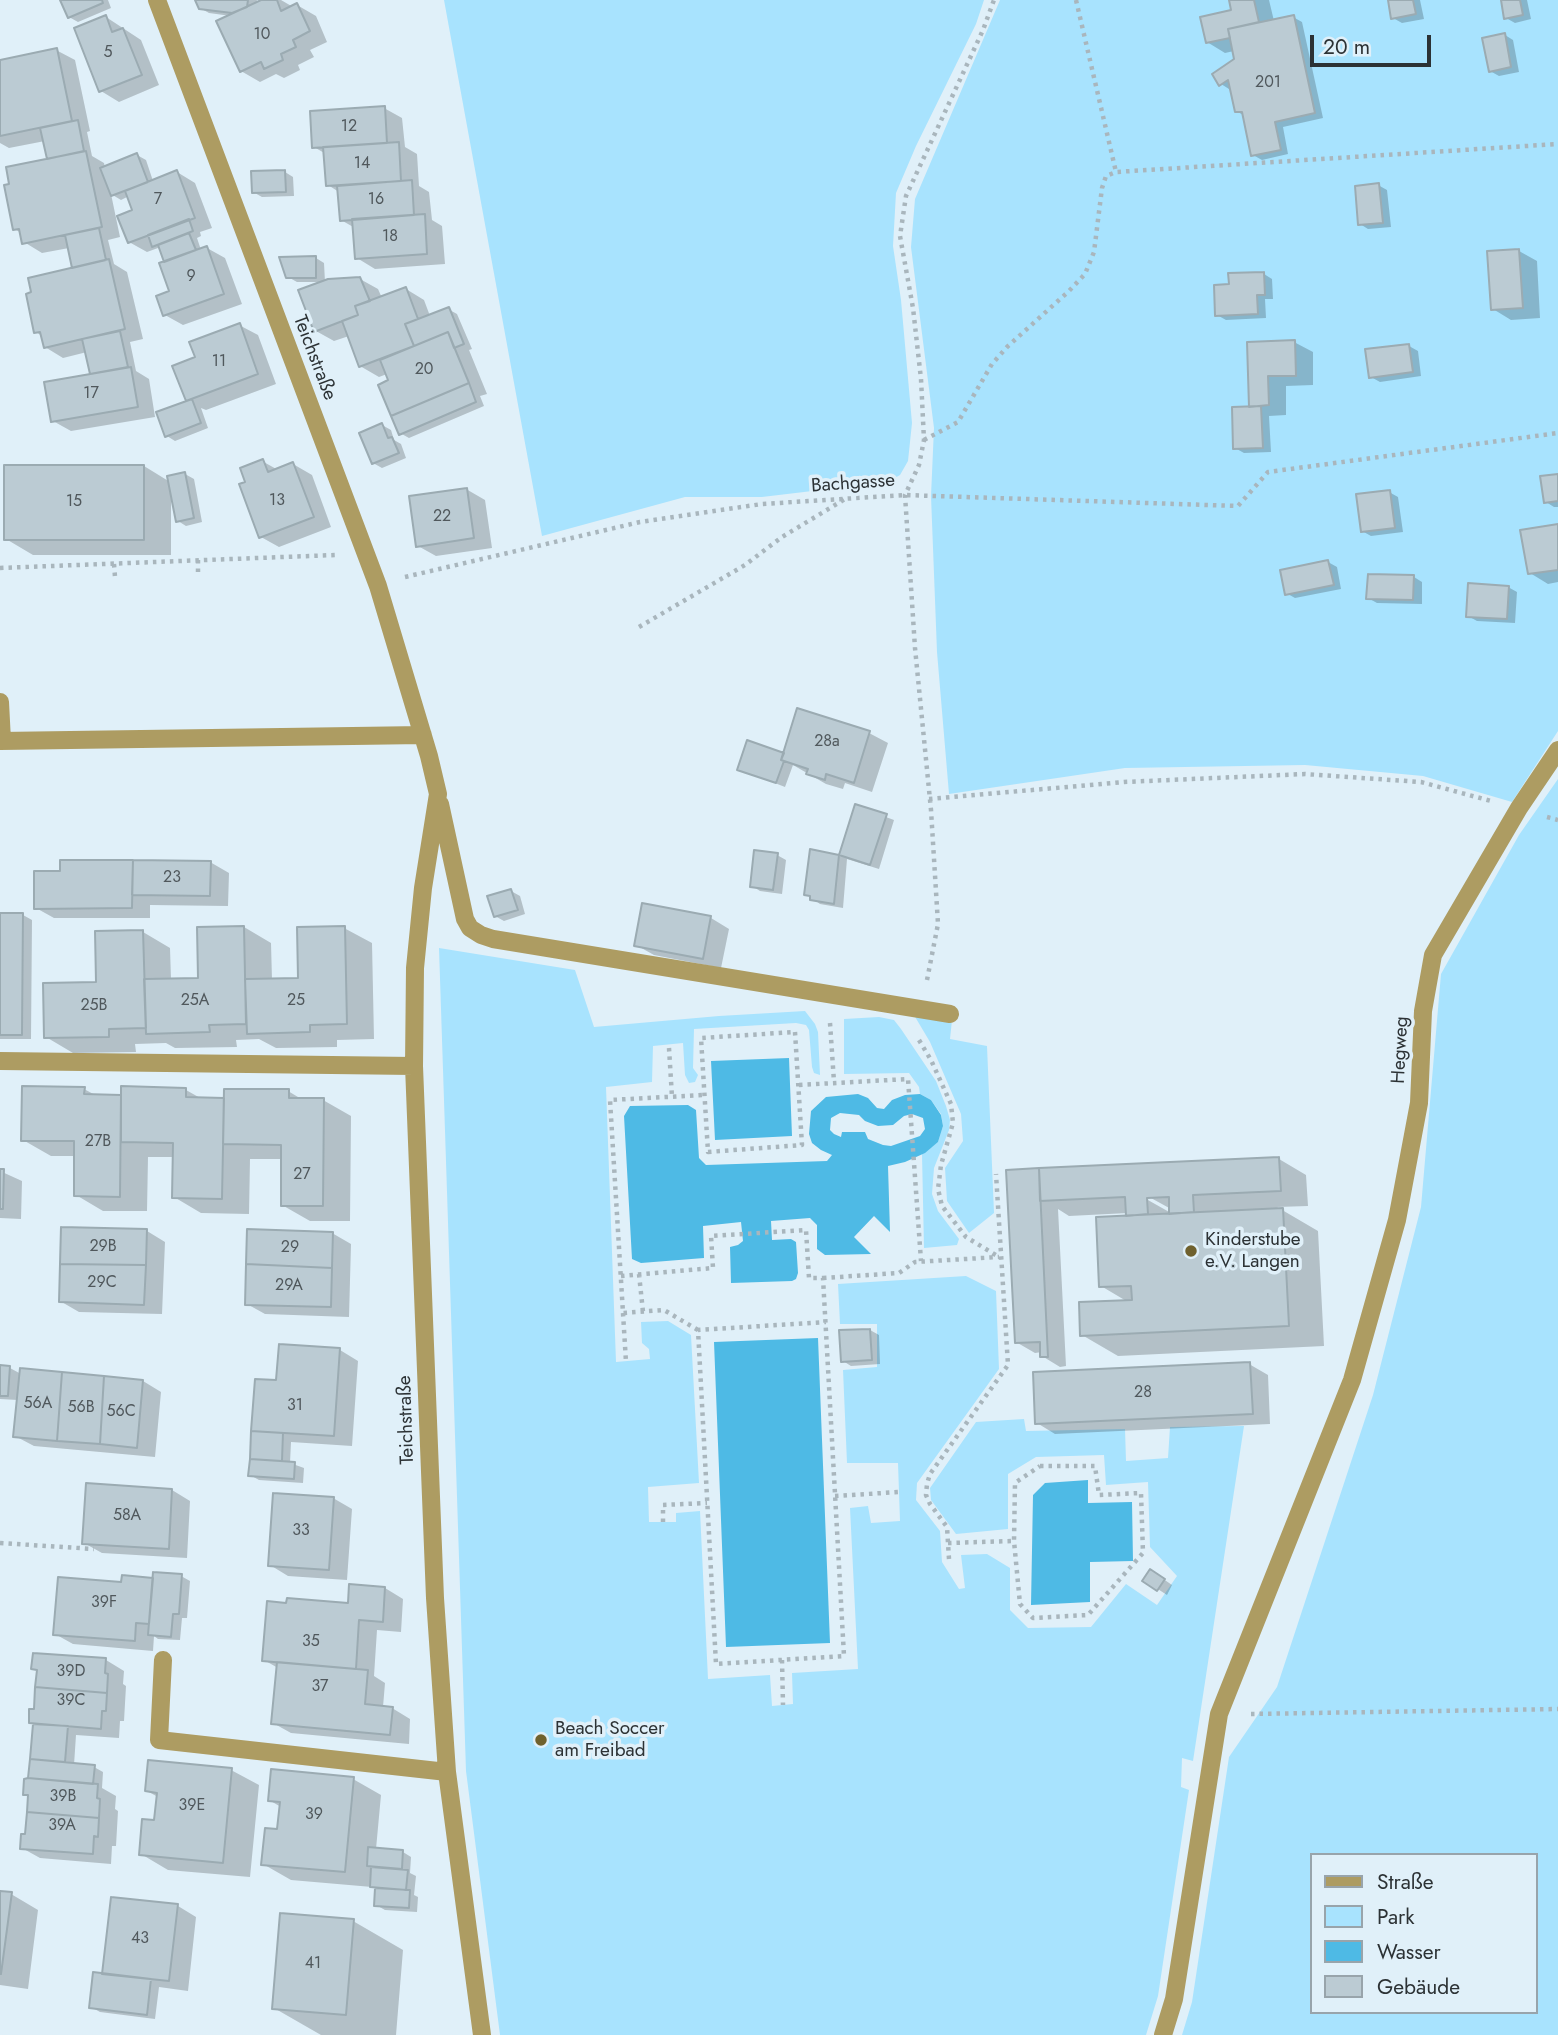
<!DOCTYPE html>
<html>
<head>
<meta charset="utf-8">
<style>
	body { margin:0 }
	#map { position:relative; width:1558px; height:2035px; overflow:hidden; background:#e0f0f9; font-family:Jost,sans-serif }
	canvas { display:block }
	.legend { position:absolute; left:1310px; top:1853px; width:228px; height:161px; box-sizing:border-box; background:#e0f0f9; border:2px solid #98a4ab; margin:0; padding:9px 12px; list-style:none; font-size:21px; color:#2c3235 }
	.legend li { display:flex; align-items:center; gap:14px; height:35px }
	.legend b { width:35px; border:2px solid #98a4ab }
	.scale { position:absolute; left:1310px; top:35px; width:121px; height:32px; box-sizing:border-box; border:4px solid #2c3235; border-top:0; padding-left:9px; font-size:21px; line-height:24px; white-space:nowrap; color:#2c3235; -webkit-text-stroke:5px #e0f0f9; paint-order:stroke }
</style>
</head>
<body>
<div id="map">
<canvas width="1558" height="2035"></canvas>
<ul class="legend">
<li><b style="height:9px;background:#ad9c62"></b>Straße</li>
<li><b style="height:19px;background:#a8e3fe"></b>Park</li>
<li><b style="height:19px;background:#4ebae5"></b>Wasser</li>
<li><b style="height:19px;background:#bbcbd3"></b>Gebäude</li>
</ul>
<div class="scale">20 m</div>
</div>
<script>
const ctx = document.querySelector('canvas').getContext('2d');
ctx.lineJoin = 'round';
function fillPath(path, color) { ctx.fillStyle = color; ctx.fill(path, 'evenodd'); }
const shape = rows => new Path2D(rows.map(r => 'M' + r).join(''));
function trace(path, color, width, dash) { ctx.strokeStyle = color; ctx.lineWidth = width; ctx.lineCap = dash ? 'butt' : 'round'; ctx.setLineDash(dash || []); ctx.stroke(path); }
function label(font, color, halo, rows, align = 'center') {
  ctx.font = font + ' Jost,sans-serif'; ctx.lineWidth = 7; ctx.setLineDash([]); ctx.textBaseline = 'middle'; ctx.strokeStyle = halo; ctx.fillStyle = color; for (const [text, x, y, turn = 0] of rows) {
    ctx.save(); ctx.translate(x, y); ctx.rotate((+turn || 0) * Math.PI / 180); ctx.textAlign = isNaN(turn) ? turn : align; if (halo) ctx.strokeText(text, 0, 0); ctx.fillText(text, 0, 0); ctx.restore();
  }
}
fillPath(shape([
	[444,0,984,0,976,24,916,146,896,193,893,246,901,300,912,423,908,461,900,475,888,482,762,497,685,497,542,536],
	[1000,0,1558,0,1558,731,1512,802,1423,776,1305,765,1125,768,949,794,937,652,931,496,934,428,911,247,915,199],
	[1558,779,1558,2035,1182,2035,1192,2002,1229,1757,1277,1687,1373,1395,1421,1207,1441,974,1519,835],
	[1311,1855,1535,1855,1535,2012,1311,2012],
	[439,948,575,970,594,1027,719,1016,805,1011,815,1024,818,1032,820,1075,814,1073,812,1067,809,1030,806,1025,796,1023,694,1029,693,1068,698,1075,695,1082,689,1083,685,1075,683,1043,653,1046,652,1082,606,1087,616,1362,650,1359,649,1349,642,1343,641,1322,668,1321,691,1335,699,1483,648,1487,649,1522,676,1522,676,1513,700,1511,708,1679,770,1675,772,1706,793,1704,792,1673,858,1669,850,1508,868,1506,871,1523,900,1521,898,1463,847,1463,843,1370,877,1367,877,1324,840,1324,838,1284,966,1276,996,1291,999,1369,917,1483,916,1500,940,1531,942,1562,959,1589,965,1588,961,1555,987,1554,1010,1568,1010,1610,1028,1628,1091,1627,1126,1584,1157,1605,1177,1576,1150,1547,1148,1482,1106,1485,1104,1455,1036,1457,1008,1474,1008,1529,956,1534,931,1500,930,1488,976,1422,1024,1419,1026,1431,1125,1429,1126,1461,1168,1458,1170,1427,1244,1426,1193,1761,1182,1758,1181,1787,1189,1790,1158,1996,1146,2035,500,2035,466,1771],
	[911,1010,952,1020,950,1039,987,1046,994,1213,969,1233,947,1201,945,1168,963,1141,961,1114,930,1042],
	[879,1017,894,1020,901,1029,936,1081,946,1106,950,1120,949,1130,934,1168,932,1194,938,1211,959,1239,957,1245,924,1248,922,1154,938,1142,943,1126,941,1114,931,1100,920,1094,919,1087,909,1073,844,1074,844,1019]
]), '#a8e3fe');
fillPath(shape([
	[789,1058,792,1136,715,1140,711,1061],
	[858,1094,868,1098,877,1108,884,1109,892,1100,905,1095,920,1094,931,1100,941,1115,943,1126,938,1142,925,1153,905,1162,888,1166,890,1232,874,1216,854,1237,871,1254,825,1255,817,1249,817,1225,810,1218,771,1221,772,1240,791,1239,796,1242,798,1273,796,1279,792,1281,731,1283,730,1247,738,1245,743,1241,741,1222,703,1226,704,1258,641,1263,632,1259,624,1116,630,1106,688,1105,696,1110,699,1158,706,1165,827,1161,832,1155,821,1150,812,1143,809,1134,811,1111,826,1097],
	[840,1113,859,1115,865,1121,878,1126,893,1125,904,1116,912,1114,923,1118,925,1129,920,1136,891,1146,883,1145,868,1139,865,1132,842,1132,841,1137,834,1134,830,1130,831,1118],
	[818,1338,830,1643,726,1647,714,1342],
	[1088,1480,1088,1503,1132,1502,1133,1561,1090,1562,1090,1602,1031,1605,1033,1495,1045,1483]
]), '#4ebae5');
fillPath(shape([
	[64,0,108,0,111,8,78,22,69,17],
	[197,0,257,0,256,4,266,0,281,0,293,7,297,5,316,16,327,42,310,50,314,57,298,65,300,70,284,78,276,74,260,82,241,71,231,16,209,13,200,8],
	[1230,0,1269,0,1274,21,1293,17,1302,22,1323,118,1283,127,1288,154,1262,160,1253,155,1245,116,1236,111,1231,88,1229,89,1221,84,1236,60,1234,51,1225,53,1207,42,1233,11],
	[1390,0,1420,0,1424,19,1402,23,1393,18],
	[1502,0,1527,0,1531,19,1515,23,1506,18],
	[106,17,141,40,159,85,119,102,101,91],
	[1505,35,1513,40,1519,72,1499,76,1490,71],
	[56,50,75,60,90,131,87,132,92,156,104,163,105,168,137,155,146,160,153,181,177,172,195,183,212,228,200,232,201,236,197,238,201,250,207,248,225,258,242,304,183,325,165,315,171,292,166,263,162,250,158,248,147,252,129,242,134,211,129,196,121,200,111,194,120,237,108,240,114,264,127,272,143,339,130,342,136,371,149,379,155,417,71,431,53,421,92,375,87,352,63,358,45,347,42,336,36,332,77,268,69,248,42,253,24,242,22,233,14,229,49,160,45,141,9,148,0,143,0,62],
	[384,108,402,118,405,147,417,154,419,186,429,192,432,220,442,226,445,264,375,269,357,258,355,228,341,220,339,192,328,185,326,154,314,147],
	[285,172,293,177,294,196,262,197,253,192],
	[1378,185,1387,190,1391,227,1368,229,1360,224],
	[1519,251,1537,261,1540,318,1511,320,1493,309],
	[316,258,324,263,325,282,360,279,378,289,382,298,406,289,424,300,430,316,448,309,457,314,472,349,469,350,487,394,480,396,484,406,409,438,400,433,387,374,379,377,360,366,349,336,334,341,316,331,324,282,297,282,288,277],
	[1264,274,1272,279,1273,299,1265,299,1266,318,1226,320,1217,315,1230,286],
	[239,325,258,335,276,384,206,410,201,408,208,428,175,441,167,436,190,401,187,400,197,358],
	[1294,342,1313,352,1313,385,1286,386,1286,415,1269,416,1271,452,1244,453,1235,448,1251,408,1249,343],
	[1409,346,1418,351,1421,376,1380,382,1371,377],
	[382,425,391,430,394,440,401,444,406,458,382,468,373,463],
	[262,461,278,470,293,464,312,475,331,527,279,547,261,537],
	[144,466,170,482,185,474,194,479,202,522,186,526,178,521,171,497,171,555,33,555,6,539],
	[1558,475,1558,507,1554,507,1546,502],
	[466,489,485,500,492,548,436,556,418,546],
	[1389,492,1398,497,1403,532,1371,536,1362,531],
	[1558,526,1558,582,1548,584,1530,573],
	[1328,562,1337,567,1341,589,1295,598,1286,593],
	[1414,577,1422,582,1422,604,1377,603,1368,598],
	[1508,587,1517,592,1515,623,1477,621,1468,616],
	[869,733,888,743,872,792,845,783,843,789,826,784,793,765,785,787,739,769],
	[856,806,894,820,879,869,847,859,843,908,820,904,806,894,812,851,840,857],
	[777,855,786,860,782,894,760,891,752,886],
	[210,862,229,873,228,906,150,905,150,918,54,918,36,908],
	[511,891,520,896,525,914,504,921,495,916],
	[644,905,711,918,729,929,721,968,654,955,636,945],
	[0,915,23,915,32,920,31,1039,0,1039],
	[244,927,271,943,272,980,300,980,344,928,372,943,374,1039,337,1040,337,1047,276,1048,259,1039,236,1040,237,1047,175,1048,166,1043,135,1044,136,1052,73,1053,46,1037,98,984,143,932,170,948,171,980,200,980],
	[84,1089,97,1096,123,1097,186,1090,202,1099,226,1100,288,1091,303,1100,323,1100,351,1116,350,1221,310,1221,282,1205,283,1159,250,1159,249,1214,201,1213,174,1197,175,1157,148,1157,147,1211,103,1211,76,1195,76,1156,51,1156,23,1140],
	[1279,1159,1306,1175,1308,1206,1277,1207,1318,1231,1324,1346,1118,1356,1082,1335,1128,1302,1101,1286,1128,1213,1069,1216,1058,1209,1066,1366,1060,1367,1042,1356,1042,1352,1035,1353,1016,1342,1007,1172],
	[1140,1192,1171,1209,1171,1213,1139,1195],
	[0,1171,22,1181,21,1219,0,1218],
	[147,1231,165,1242,162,1314,79,1312,60,1301],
	[332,1233,351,1244,349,1317,265,1314,247,1304],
	[870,1330,879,1335,880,1364,851,1366,843,1361],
	[340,1350,358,1361,352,1446,291,1442,290,1463,304,1468,303,1483,259,1480,250,1475,257,1381,278,1382],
	[1249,1364,1268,1375,1270,1424,1055,1434,1037,1423],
	[0,1367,10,1368,21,1374,143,1381,161,1392,155,1457,34,1446,15,1436,18,1400,0,1399],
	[172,1490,190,1501,187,1558,102,1553,84,1543],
	[333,1498,352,1509,347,1580,288,1576,270,1565],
	[181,1576,190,1581,187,1618,182,1618,180,1640,158,1639,154,1636,153,1651,73,1644,55,1634,123,1584],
	[1159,1576,1172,1585,1167,1595,1144,1580],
	[351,1586,385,1588,403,1599,401,1632,377,1630,374,1676,385,1683,383,1707,392,1708,410,1719,409,1744,291,1733,273,1723,278,1668,264,1660,287,1605,349,1605],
	[34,1655,106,1660,124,1671,123,1684,126,1686,124,1721,120,1721,119,1738,76,1735,74,1765,94,1767,103,1772,102,1788,116,1796,115,1809,118,1811,116,1846,112,1846,111,1864,40,1858,22,1848,27,1836,30,1797,25,1794,30,1777,34,1725,30,1722,36,1711,38,1671,33,1669],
	[231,1770,259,1785,250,1877,168,1870,141,1854,156,1822,158,1797,147,1791],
	[353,1779,381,1795,376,1849,403,1852,411,1857,410,1873,416,1876,414,1895,418,1897,417,1912,385,1910,376,1905,377,1889,372,1887,291,1880,263,1864,278,1831,281,1807,269,1800],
	[0,1892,11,1894,38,1910,28,1989,0,1985],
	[178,1906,196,1917,188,1991,159,1987,155,2019,100,2012,91,2007,104,1975],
	[353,1921,403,1950,396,2035,321,2035,274,2008]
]), '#0003');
const building = shape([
	[60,0,102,0,103,3,68,18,60,0],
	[195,0,248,0,247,7,232,13,199,9,195,0],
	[261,0,277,0,281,11,297,3,310,31,293,40,296,47,281,54,283,60,264,69,261,62,240,72,216,21,261,0],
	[1229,0,1254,0,1259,22,1228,29,1230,38,1206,43,1200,17,1231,10,1229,0],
	[1388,0,1413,0,1416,14,1391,19,1388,0],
	[1501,0,1520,0,1523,15,1504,19,1501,0],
	[106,15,112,32,123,28,142,75,99,92,74,28,106,15],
	[1294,15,1315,113,1275,122,1281,150,1251,156,1242,112,1235,112,1228,80,1219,86,1212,74,1234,59,1228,29,1294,15],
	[1505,33,1511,67,1489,72,1482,38,1505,33],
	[57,48,72,121,0,136,0,60,57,48],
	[385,106,387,143,312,148,310,111,385,106],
	[78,120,84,151,47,159,40,128,78,120],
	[399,142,401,181,326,186,323,147,399,142],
	[86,151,102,227,22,244,19,229,13,230,4,185,9,184,6,167,86,151],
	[137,153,148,182,111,196,100,168,137,153],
	[177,170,195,218,128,243,117,216,132,210,125,191,177,170],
	[285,170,286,192,252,193,251,171,285,170],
	[412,180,414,215,340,221,337,186,412,180],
	[1379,183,1383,223,1358,225,1355,186,1379,183],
	[425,214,427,254,355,259,352,219,425,214],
	[189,219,193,231,152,247,148,235,189,219],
	[99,228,106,260,72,268,65,235,99,228],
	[189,233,196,250,164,262,158,245,189,233],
	[207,246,224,294,163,316,156,296,169,291,159,263,207,246],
	[1519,249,1523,308,1491,310,1487,251,1519,249],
	[316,256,316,278,286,278,279,257,316,256],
	[109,259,125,329,44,348,40,332,34,333,26,294,31,292,28,278,109,259],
	[1264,272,1265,295,1257,295,1258,314,1215,316,1214,285,1229,284,1228,273,1264,272],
	[360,277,370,301,355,306,358,315,314,332,298,290,328,279,360,277],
	[406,287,418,319,405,324,414,346,359,367,342,321,358,315,355,306,406,287],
	[449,307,464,344,454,348,448,332,414,346,405,324,449,307],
	[240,323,258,374,186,401,172,366,195,357,189,342,240,323],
	[120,331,128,367,90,374,82,339,120,331],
	[448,332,469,383,391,416,378,385,388,380,380,360,448,332],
	[1295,340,1296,376,1268,376,1269,405,1249,407,1247,342,1295,340],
	[1409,344,1413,372,1369,378,1365,349,1409,344],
	[131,367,138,407,51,422,44,382,131,367],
	[469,383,476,402,399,435,391,416,469,383],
	[192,399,201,423,165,437,156,412,192,399],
	[1261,406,1263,448,1233,449,1232,407,1261,406],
	[382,423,388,438,392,437,399,453,372,464,359,433,382,423],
	[263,459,268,472,293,462,314,517,259,538,239,484,245,482,240,468,263,459],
	[4,465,144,465,144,540,4,540,4,465],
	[185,472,194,518,176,522,167,476,185,472],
	[1558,474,1558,501,1544,503,1540,476,1558,474],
	[467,488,474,538,416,547,409,496,467,488],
	[1390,490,1395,528,1361,532,1356,494,1390,490],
	[1558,524,1558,570,1528,574,1520,530,1558,524],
	[1328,560,1334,585,1285,595,1280,570,1328,560],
	[1368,574,1414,575,1413,600,1366,599,1368,574],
	[1468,583,1509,586,1507,619,1466,617,1468,583],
	[797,708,870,731,854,783,826,774,825,780,806,774,808,769,781,760,797,708],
	[747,740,784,753,781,760,784,761,776,783,737,770,747,740],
	[855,804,887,814,870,865,839,855,855,804],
	[810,849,839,855,834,904,810,900,810,896,804,895,810,849],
	[754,850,778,853,773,890,750,887,754,850],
	[60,860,133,860,132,908,34,909,34,871,60,871,60,860],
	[133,860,211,861,210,896,132,895,133,860],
	[511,889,518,910,494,917,487,896,511,889],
	[642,903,711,916,703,959,634,946,642,903],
	[0,913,23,913,22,1035,0,1035,0,913],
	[244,926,246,1024,209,1025,210,1032,146,1034,144,979,198,978,197,927,244,926],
	[345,926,347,1024,310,1025,310,1032,247,1034,245,979,298,978,297,927,345,926],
	[143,930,146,1028,109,1029,109,1037,44,1038,43,983,96,982,95,931,143,930],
	[22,1086,85,1087,84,1094,121,1095,120,1197,74,1196,74,1141,21,1141,22,1086],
	[121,1086,186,1088,186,1097,224,1098,222,1199,172,1198,173,1143,121,1142,121,1086],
	[224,1089,289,1089,289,1098,324,1098,323,1206,281,1206,281,1145,223,1144,224,1089],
	[1279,1157,1281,1191,1193,1195,1194,1212,1169,1214,1169,1197,1147,1198,1148,1214,1126,1216,1125,1197,1040,1201,1039,1168,1279,1157],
	[1039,1168,1048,1357,1040,1357,1040,1342,1015,1343,1006,1170,1039,1168],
	[0,1169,4,1169,3,1209,0,1209,0,1169],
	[1283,1208,1289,1326,1080,1336,1079,1302,1132,1300,1131,1286,1099,1287,1096,1217,1283,1208],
	[61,1227,147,1229,146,1265,60,1264,61,1227],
	[247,1229,333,1232,332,1268,246,1264,247,1229],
	[60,1264,146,1265,144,1305,59,1302,60,1264],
	[246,1264,332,1268,331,1307,245,1305,246,1264],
	[870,1329,872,1360,841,1362,839,1330,870,1329],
	[279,1344,340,1348,334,1436,251,1431,255,1379,276,1380,279,1344],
	[1250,1362,1253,1414,1035,1424,1033,1372,1250,1362],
	[0,1365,10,1366,8,1396,0,1396,0,1365],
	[20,1368,62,1372,57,1441,13,1437,20,1368],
	[62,1372,104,1376,100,1444,57,1441,62,1372],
	[104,1376,143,1380,137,1448,100,1444,104,1376],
	[251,1431,283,1433,282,1461,250,1459,251,1431],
	[250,1459,295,1462,294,1479,248,1476,250,1459],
	[86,1483,172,1489,169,1549,82,1544,86,1483],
	[273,1493,334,1497,329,1570,268,1566,273,1493],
	[1150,1569,1165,1579,1157,1591,1142,1581,1150,1569],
	[153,1572,182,1574,179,1614,173,1614,171,1637,148,1635,153,1572],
	[122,1575,153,1578,149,1624,136,1623,135,1641,53,1635,58,1577,121,1582,122,1575],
	[349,1584,385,1587,383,1622,359,1620,356,1669,262,1661,267,1601,286,1603,287,1598,348,1603,349,1584],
	[33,1653,106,1658,105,1673,108,1674,107,1693,35,1687,37,1670,31,1669,33,1653],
	[277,1662,368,1670,365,1704,393,1707,390,1735,271,1724,277,1662],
	[35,1687,107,1693,106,1711,102,1711,101,1729,29,1723,29,1709,34,1709,35,1687],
	[33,1724,68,1726,65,1762,30,1759,33,1724],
	[30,1759,95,1765,93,1784,28,1778,30,1759],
	[148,1760,232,1768,223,1863,139,1855,142,1819,154,1820,157,1793,145,1791,148,1760],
	[271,1769,354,1777,345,1872,261,1865,265,1828,277,1829,280,1802,268,1801,271,1769],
	[28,1778,98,1784,97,1798,100,1799,99,1818,27,1812,28,1795,23,1795,24,1779,28,1778],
	[27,1812,99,1818,98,1837,94,1836,93,1854,20,1849,21,1834,25,1834,27,1812],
	[368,1847,403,1850,402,1869,367,1866,368,1847],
	[371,1867,408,1870,406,1890,370,1887,371,1867],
	[375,1888,410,1890,409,1908,374,1906,375,1888],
	[0,1891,12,1892,1,1974,0,1974,0,1891],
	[111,1897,178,1904,169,1981,102,1974,111,1897],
	[280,1913,354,1919,346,2015,272,2009,280,1913],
	[93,1972,151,1979,147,2015,89,2008,93,1972]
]);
fillPath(building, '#bbcbd3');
trace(building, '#9babb2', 2);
trace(shape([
	[1076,0,1116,172],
	[924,440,958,422,992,364,1007,347,1069,291,1085,274,1094,252,1102,188,1106,176,1116,172,1558,144],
	[198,560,198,577],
	[114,564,115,577],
	[0,568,335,555],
	[405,577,640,522,762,504,905,495,1238,506,1268,472,1558,433],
	[639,627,745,565,782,537,845,499],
	[929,799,1124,782,1305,774,1421,782,1491,801],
	[1547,817,1558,820],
	[927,980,938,924,931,810,915,648,905,495,919,465,924,440,921,379,913,308,900,236,906,196,983,30,994,0],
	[830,1023,834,1082],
	[795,1032,802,1145,708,1152,701,1038,795,1032],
	[919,1040,931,1060,951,1104,953,1123,941,1165,938,1189,942,1206,966,1237,999,1257],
	[669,1048,672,1097],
	[799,1085,908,1079,921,1261],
	[639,1274,643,1312],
	[621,1276,713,1268,711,1236,806,1230,809,1278,823,1278,844,1656,716,1664,698,1330,826,1322],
	[823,1278,899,1273,915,1262,999,1257],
	[623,1313,626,1362],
	[698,1330,664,1310,623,1313,610,1100,704,1095],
	[1040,1466,1095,1466,1099,1495,1141,1493,1143,1553,1088,1615,1033,1618,1020,1604,1014,1541,1015,1483,1040,1466],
	[835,1496,899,1492],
	[663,1522,663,1505,707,1503],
	[0,1543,94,1549],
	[948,1543,1013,1541],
	[949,1559,947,1527,930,1504,926,1495,927,1484,930,1474,1008,1365,996,1174],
	[782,1660,783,1705],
	[1251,1714,1558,1709]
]), '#a9b6bd', 4.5, [3.5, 5]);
trace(shape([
	[157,0,378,586,429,756,438,794,423,888,415,968,414,1066,435,1598,447,1772,482,2035],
	[0,702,2,741],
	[0,741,423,735],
	[440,804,465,919,470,928,481,935,493,939,950,1014],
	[0,1061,414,1066],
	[163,1660,159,1740,447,1772],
	[1163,2035,1174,1999,1219,1714,1352,1380,1397,1220,1419,1103,1423,1011,1433,955,1519,808,1558,750]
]), '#ad9c62', 18);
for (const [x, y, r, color] of [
	[1191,1251,7,"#6f612e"],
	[541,1740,7,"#6f612e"]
]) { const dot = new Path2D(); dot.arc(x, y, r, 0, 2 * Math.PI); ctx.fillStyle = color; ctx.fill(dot); trace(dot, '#e0f0f9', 2.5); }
label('16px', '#50585c', null, [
	["10",262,35],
	["5",108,53],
	["201",1268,83],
	["12",349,127],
	["14",362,164],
	["7",158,200],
	["16",376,200],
	["18",390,237],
	["9",191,277],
	["11",219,362],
	["20",424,370],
	["17",91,394],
	["13",277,501],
	["15",74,502],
	["22",442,517],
	["28a",827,742],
	["23",172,878],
	["25A",195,1001],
	["25",296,1001],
	["25B",94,1006],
	["27B",98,1142],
	["27",302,1175],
	["29B",103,1247],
	["29",290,1248],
	["29C",102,1283],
	["29A",289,1286],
	["28",1143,1393],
	["56A",38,1404],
	["31",295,1406],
	["56B",81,1408],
	["56C",121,1412],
	["58A",127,1516],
	["33",301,1531],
	["39F",104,1603],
	["35",311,1642],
	["39D",71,1672],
	["37",320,1687],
	["39C",71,1701],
	["39B",63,1797],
	["39E",192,1806],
	["39",314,1815],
	["39A",62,1826],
	["43",140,1939],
	["41",313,1964]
]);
label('19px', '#2c3235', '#e0f0f9', [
	["Teichstraße",314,358,69],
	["Bachgasse",853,484,-4],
	["Hegweg",1401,1050,-87],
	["Teichstraße",407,1420,-92]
]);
label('19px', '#2c3235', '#e0f0f9', [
	["Kinderstube",1205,1240],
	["e.V. Langen",1205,1262],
	["Beach Soccer",555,1729],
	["am Freibad",555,1751]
], 'left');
</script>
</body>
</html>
